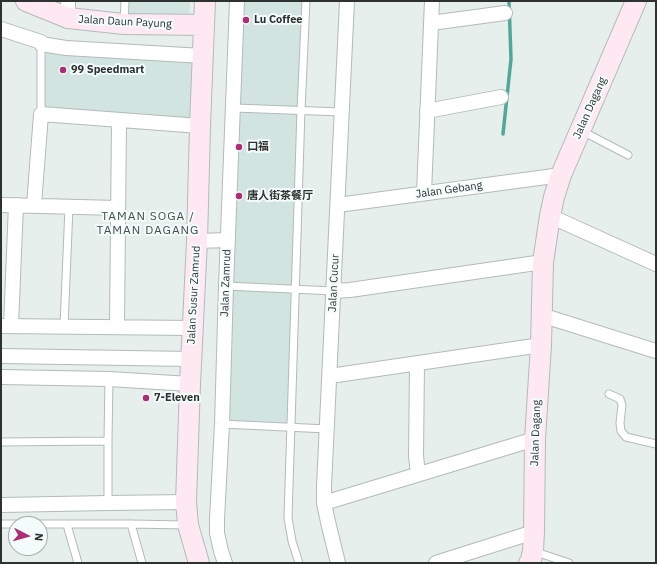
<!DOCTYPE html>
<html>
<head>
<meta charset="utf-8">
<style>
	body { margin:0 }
	#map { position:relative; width:657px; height:564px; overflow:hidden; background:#e6efec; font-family:"IBM Plex Sans",sans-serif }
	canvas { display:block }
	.frame { position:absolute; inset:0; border:2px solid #2d3130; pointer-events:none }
	.north { position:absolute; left:8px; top:516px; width:40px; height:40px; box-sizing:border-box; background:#f3fcfa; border:1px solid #a4aba9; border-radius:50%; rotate:96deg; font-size:11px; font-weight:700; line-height:16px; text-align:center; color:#2d3130 }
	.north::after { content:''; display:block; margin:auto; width:14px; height:18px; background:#af2c76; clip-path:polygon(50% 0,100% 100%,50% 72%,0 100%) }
</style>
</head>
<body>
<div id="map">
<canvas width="657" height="564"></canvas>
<div class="frame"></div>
<div class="north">N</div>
</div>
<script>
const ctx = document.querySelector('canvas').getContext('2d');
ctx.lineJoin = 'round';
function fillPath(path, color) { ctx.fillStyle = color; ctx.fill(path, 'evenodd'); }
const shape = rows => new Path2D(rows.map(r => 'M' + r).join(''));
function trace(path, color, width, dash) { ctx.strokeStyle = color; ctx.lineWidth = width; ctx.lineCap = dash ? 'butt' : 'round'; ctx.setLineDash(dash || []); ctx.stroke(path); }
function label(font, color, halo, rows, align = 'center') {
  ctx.font = font + ' "IBM Plex Sans","Noto Sans SC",sans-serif'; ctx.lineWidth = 4; ctx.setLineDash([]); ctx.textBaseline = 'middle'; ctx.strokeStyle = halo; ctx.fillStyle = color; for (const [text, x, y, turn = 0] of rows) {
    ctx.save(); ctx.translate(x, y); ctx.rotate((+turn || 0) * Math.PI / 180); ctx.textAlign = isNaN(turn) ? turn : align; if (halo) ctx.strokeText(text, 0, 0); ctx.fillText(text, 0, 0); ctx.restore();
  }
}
fillPath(shape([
	[121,1,190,1,189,31,120,30],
	[233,1,309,1,303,121,293,430,217,426],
	[38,45,196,51,193,130,37,118]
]), '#d2e4e0');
trace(shape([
	[503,134,511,59,509,1]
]), '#4fa999', 3.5);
const lane = shape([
	[124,23,125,1],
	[234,108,342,112],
	[41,114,41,44],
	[582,131,628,155],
	[226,286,333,291],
	[64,326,69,207],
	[609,394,620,399,622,405,620,423,621,431,626,437,656,444],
	[222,424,327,429],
	[1,442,108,441],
	[108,503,108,441,109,379],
	[1,524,19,524],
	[40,524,131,524,186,525],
	[131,524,142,563],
	[67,525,78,563],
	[533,551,569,563],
	[299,563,292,541,288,518,301,110,306,1]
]);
const street = shape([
	[68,18,68,1],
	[431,23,505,13],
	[1,29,41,42,41,44,66,48,203,56],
	[427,111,501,97],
	[424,193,432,1],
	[1,205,118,208],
	[34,205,41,114,200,126],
	[338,205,561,175],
	[550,216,656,264],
	[197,241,228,240],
	[333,291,350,290,543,262],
	[541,315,656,351],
	[1,326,192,328],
	[11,326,16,205],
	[117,327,119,120],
	[1,356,191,359],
	[417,363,416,456,418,474],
	[330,376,541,345],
	[1,377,109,379,190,384],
	[324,503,535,439],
	[1,505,108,503,186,502],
	[225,563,221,551,217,533,217,519,222,424,226,286,237,1],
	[338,563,328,522,324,503,324,486,347,1],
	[436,563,534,532]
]);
const secondary = shape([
	[26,1,68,18,124,24,204,25],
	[199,563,188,525,186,502,190,384,197,241,200,126,205,1],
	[529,563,531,560,533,551,534,532,535,439,541,345,543,262,550,216,554,197,561,175,636,1]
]);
trace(lane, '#b2bbb9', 9);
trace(street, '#b2bbb9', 16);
trace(secondary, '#b2bbb9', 22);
trace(lane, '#fff', 7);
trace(street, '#fff', 14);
trace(secondary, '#fee8f2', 20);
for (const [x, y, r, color] of [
	[246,20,4,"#af2c76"],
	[63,70,4,"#af2c76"],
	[239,147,4,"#af2c76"],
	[239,196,4,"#af2c76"],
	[146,398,4,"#af2c76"]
]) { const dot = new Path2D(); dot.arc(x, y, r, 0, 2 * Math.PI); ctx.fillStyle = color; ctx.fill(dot); trace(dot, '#f3fcfa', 1.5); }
label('bold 11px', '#2d3130', '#f3fcfa', [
	["Lu Coffee",254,20],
	["99 Speedmart",71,70],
	["口福",247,147],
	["唐人街茶餐厅",247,196],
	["7-Eleven",154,398]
], 'left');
label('11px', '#2d3130', '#f3fcfa', [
	["Jalan Daun Payung",125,22,3],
	["Jalan Dagang",590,108,-66],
	["Jalan Gebang",449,190,-8],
	["Jalan Zamrud",226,283,-88],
	["Jalan Cucur",334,283,-87],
	["Jalan Susur Zamrud",194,295,-87],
	["Jalan Dagang",536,433,-88]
]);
ctx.letterSpacing = '1px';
label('12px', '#464e4c', '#f3fcfa', [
	["TAMAN SOGA /",148,217],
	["TAMAN DAGANG",148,231]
]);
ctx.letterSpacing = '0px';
</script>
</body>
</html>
